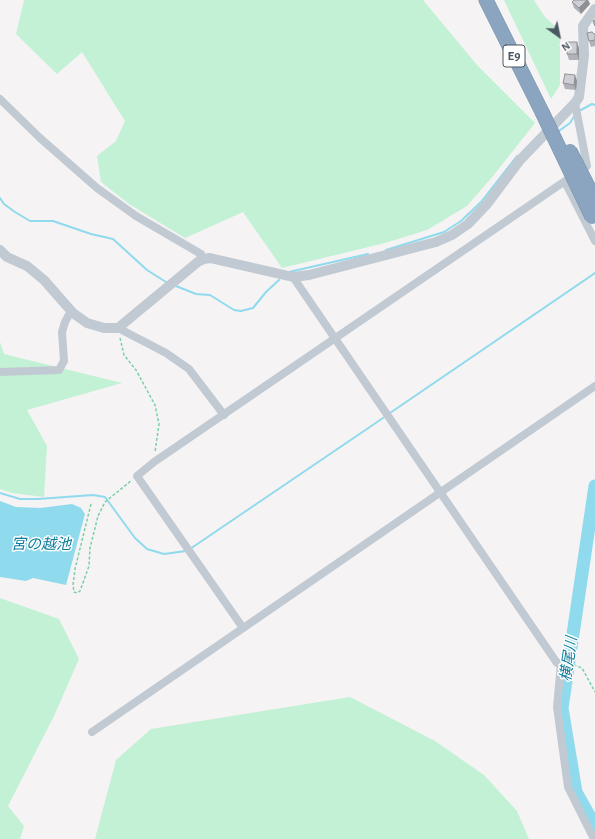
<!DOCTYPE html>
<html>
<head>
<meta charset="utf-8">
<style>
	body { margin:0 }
	#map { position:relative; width:595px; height:839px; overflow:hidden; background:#f5f3f3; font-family:"Alegreya Sans",sans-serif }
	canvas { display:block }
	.north { position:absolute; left:539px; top:16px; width:40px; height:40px; -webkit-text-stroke:3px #fff; paint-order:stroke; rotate:147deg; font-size:11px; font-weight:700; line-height:16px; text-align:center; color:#4a5661 }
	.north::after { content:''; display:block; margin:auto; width:14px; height:18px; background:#4a5661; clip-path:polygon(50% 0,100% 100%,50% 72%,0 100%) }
</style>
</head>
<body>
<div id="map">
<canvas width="595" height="839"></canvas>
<div class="north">N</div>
</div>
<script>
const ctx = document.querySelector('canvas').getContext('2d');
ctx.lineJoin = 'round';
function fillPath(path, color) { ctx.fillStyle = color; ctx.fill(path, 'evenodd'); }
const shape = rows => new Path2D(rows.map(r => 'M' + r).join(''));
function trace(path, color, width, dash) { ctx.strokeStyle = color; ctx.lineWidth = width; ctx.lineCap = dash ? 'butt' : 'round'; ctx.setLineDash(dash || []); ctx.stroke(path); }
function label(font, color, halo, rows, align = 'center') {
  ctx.font = font + ' "Alegreya Sans","Noto Sans JP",sans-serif'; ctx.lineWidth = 3; ctx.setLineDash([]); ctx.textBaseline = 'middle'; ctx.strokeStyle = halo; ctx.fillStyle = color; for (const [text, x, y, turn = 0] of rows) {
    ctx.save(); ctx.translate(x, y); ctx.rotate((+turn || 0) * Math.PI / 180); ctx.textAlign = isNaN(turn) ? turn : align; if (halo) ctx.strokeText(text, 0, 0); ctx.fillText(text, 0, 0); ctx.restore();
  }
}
fillPath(shape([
	[24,0,423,0,477,65,535,123,493,176,467,206,427,230,385,243,282,268,243,212,185,238,129,204,101,182,97,156,116,141,125,121,82,52,57,74,16,34],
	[504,0,534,0,545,17,557,28,560,36,560,85,551,99],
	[0,342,4,354,122,383,27,410,47,446,44,497,12,493,0,489],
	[0,598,59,619,79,659,54,716,8,806,24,826,20,839,0,839],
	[350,697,435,741,484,775,517,811,529,839,95,839,116,760,151,729]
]), '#c3f1d5');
fillPath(shape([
	[0,501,16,507,40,508,72,504,81,508,85,514,66,585,33,578,26,581,0,577]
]), '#90daee');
trace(shape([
	[579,111,592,104,595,105],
	[556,133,570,123,575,115],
	[0,198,4,204,15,212,30,221,53,221,91,234,113,239,147,270,166,282],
	[386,250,444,232,461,221,481,202,517,156],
	[289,272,368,254],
	[176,286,196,294,210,295,234,310,241,311,253,308,266,292,279,280],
	[390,413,595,273],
	[0,493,20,499,38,499,93,495,105,497,135,538,147,549,164,554,186,551],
	[190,549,386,416]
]), '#90daee', 2);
trace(shape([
	[595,486,562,708,576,792,595,826]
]), '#90daee', 13);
const motorway = shape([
	[486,0,542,112]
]);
trace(motorway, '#7690ad', 15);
trace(shape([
	[120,338,124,355,136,370,155,405,159,424,155,452],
	[91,504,75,569,73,585,74,592,77,593,80,591,89,566,90,548,98,516,105,502,132,480],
	[569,663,582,668,595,692]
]), '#7ad0a6', 1.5, [3, 2]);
trace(shape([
	[0,99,40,138,97,188,136,216,201,254,204,259],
	[565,182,595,241],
	[293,277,557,663,561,663,557,707,568,787,594,839],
	[118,328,166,353,189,369,224,415],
	[0,372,59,370,64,361,62,332,65,322,71,311],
	[243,628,137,476,154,462,587,166,575,103],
	[92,732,595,386]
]), '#c1cad2', 8);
trace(shape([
	[0,250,7,257,27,266,44,280,73,313,87,323,104,328,118,328,199,261,204,259,210,258,293,277,309,275,436,242,452,235,468,224,487,204,520,160,575,103,579,97,584,55,583,26,595,9]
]), '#c1cad2', 10);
trace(motorway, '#8ba5c1', 14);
const motorwayBridge = shape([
	[542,112,592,217],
	[570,151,595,200]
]);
trace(motorwayBridge, '#7690ad', 15, []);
trace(motorwayBridge, '#8ba5c1', 14);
fillPath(shape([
	[573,0,588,0,590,4,581,14,574,8,572,2,574,1],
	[594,34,595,34,595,46,591,47,589,41],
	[579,48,579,60,569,60,567,54],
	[577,81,576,90,565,89,563,83]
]), '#b0b2b7');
fillPath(shape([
	[587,0,588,0,590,4,581,14,579,8],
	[577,42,579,48,579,60,577,54],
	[575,75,577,81,576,90,574,85]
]), '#909195');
const building = shape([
	[574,0,587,0,579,8,572,2,574,0],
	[595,20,595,26,593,21,595,20],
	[592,32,594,34,595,34,595,40,589,41,587,33,592,32],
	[567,42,577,42,577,54,567,54,567,42],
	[565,74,575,75,574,85,563,83,565,74]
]);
fillPath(building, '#cdcfd5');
trace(building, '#909195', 1);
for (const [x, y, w] of [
	[514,56,22]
]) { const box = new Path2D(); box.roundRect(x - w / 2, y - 11, w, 22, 3); ctx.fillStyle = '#fff'; ctx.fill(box); trace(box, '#4a5661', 1); }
label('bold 13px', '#4a5661', null, [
	["E9",514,56]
]);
label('italic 15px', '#0c7c9b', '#fff', [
	["宮の越池",41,544],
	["横尾川",569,659,-82]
]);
</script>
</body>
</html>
